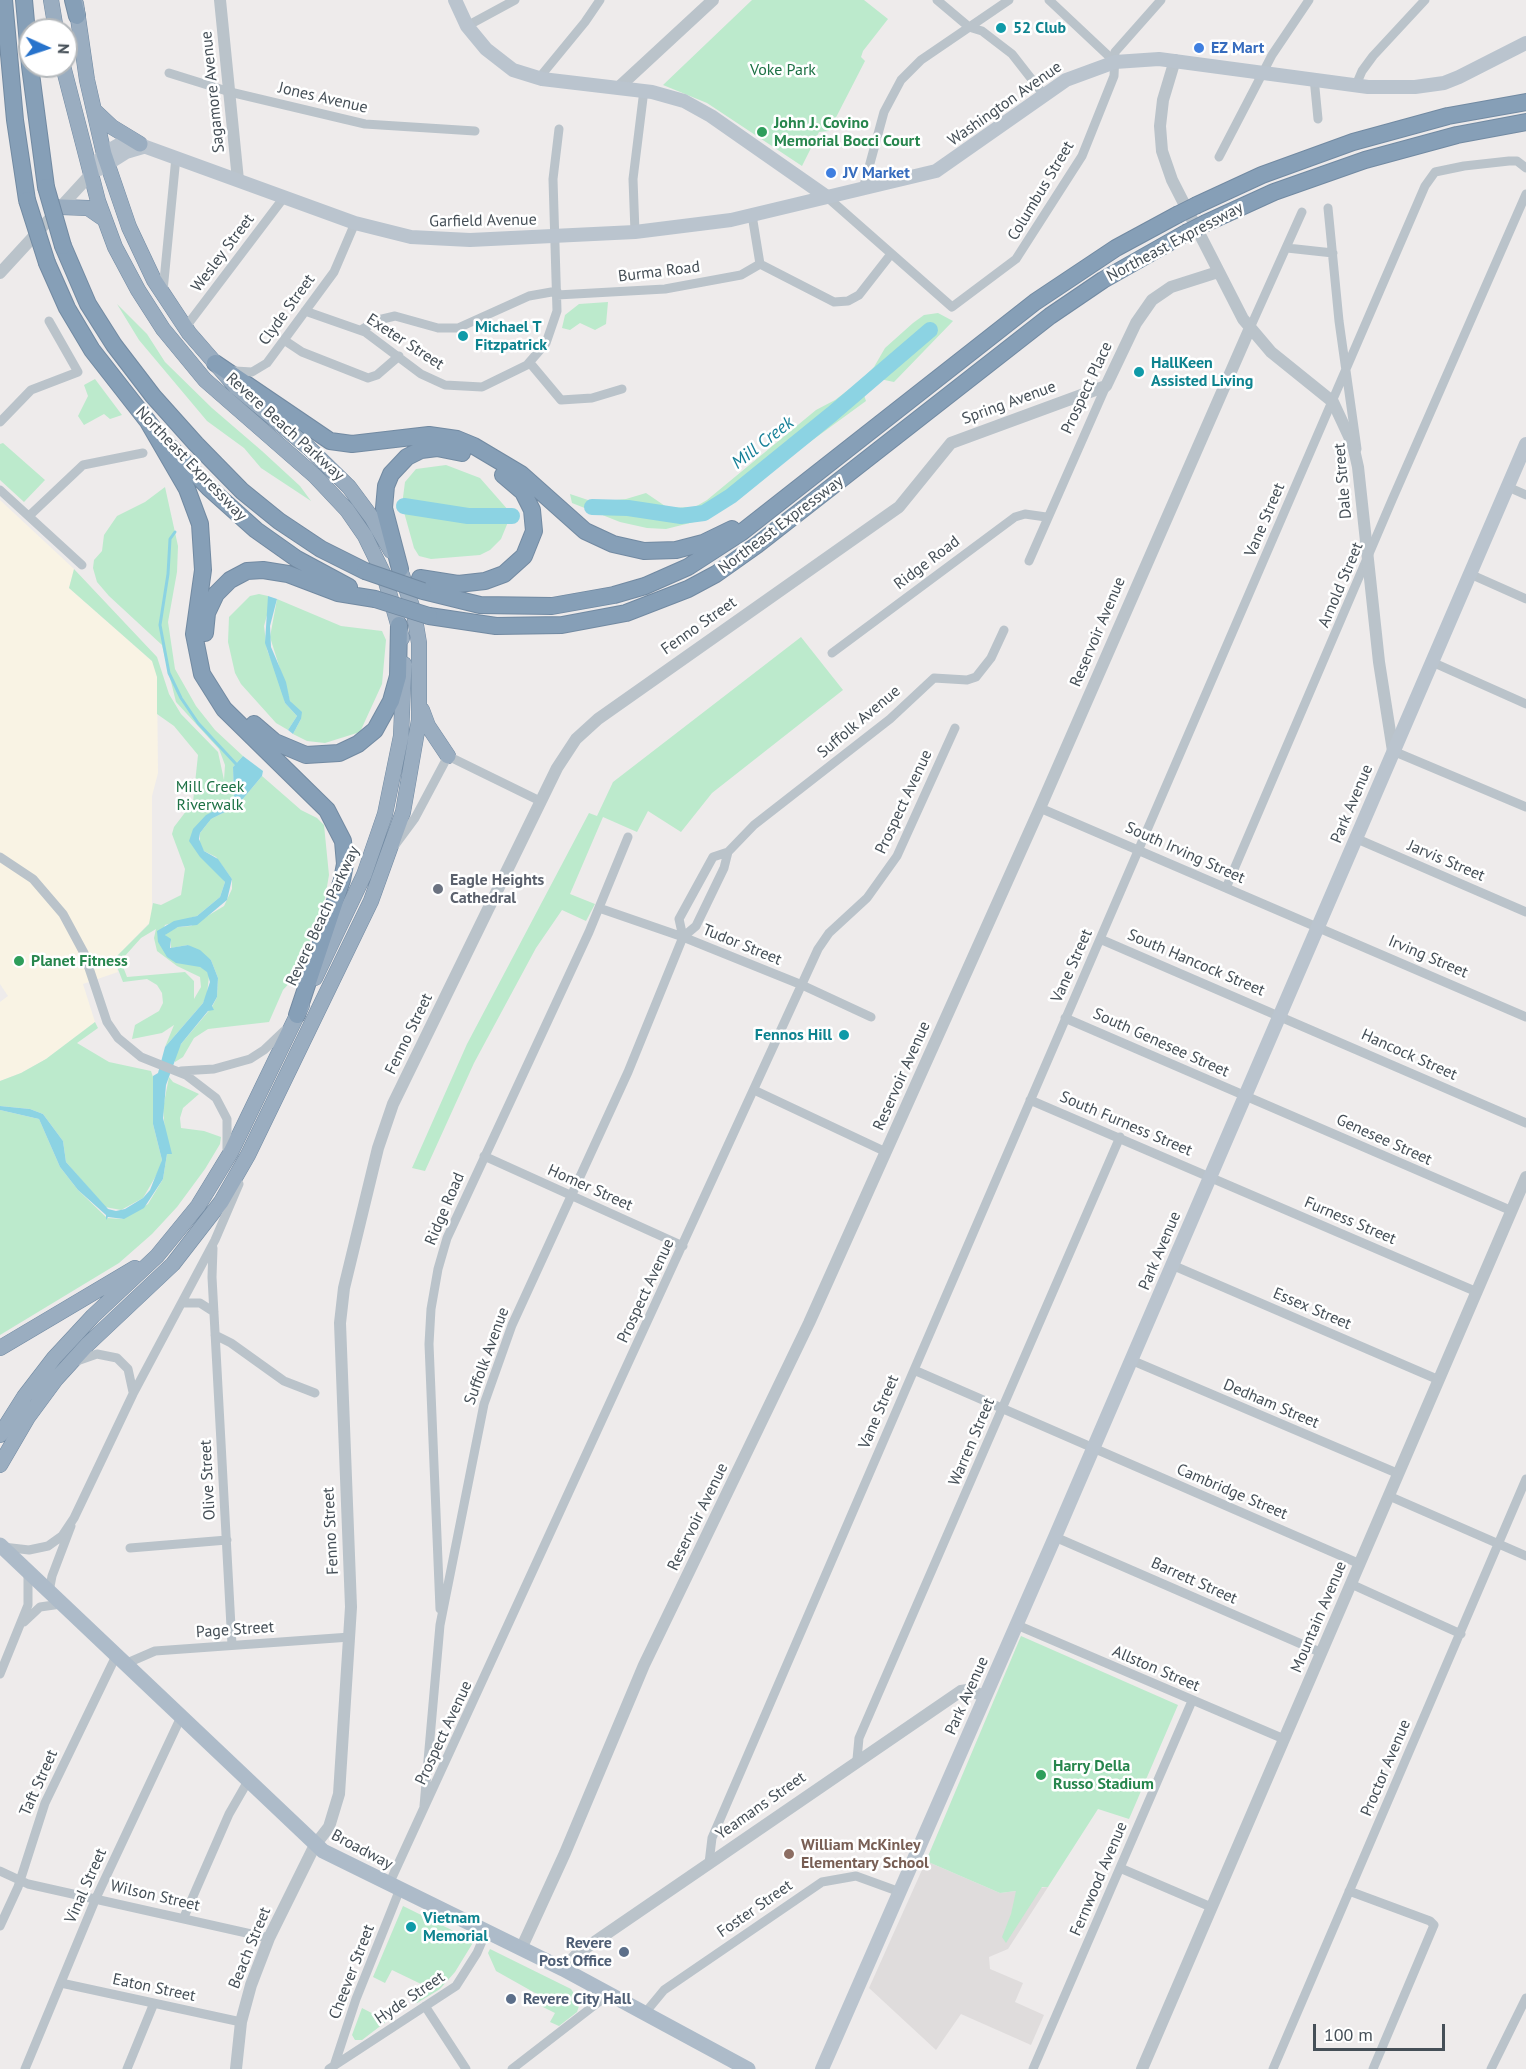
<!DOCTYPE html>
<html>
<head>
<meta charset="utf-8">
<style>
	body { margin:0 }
	#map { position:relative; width:1526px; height:2069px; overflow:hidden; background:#eeebeb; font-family:"PT Sans",sans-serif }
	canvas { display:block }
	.north { position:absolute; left:18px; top:18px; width:60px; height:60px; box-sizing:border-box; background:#fff; border:2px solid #b5b9bc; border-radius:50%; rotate:93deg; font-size:16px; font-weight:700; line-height:24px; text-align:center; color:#454f57 }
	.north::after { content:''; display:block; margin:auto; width:21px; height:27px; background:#2773cc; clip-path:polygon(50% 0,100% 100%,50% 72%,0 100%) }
	.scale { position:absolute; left:1313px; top:2024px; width:132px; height:27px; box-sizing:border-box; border:3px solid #454f57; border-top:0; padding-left:8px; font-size:18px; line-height:21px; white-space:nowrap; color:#454f57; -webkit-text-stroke:4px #fff; paint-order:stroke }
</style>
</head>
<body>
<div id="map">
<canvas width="1526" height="2069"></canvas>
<div class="north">N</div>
<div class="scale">100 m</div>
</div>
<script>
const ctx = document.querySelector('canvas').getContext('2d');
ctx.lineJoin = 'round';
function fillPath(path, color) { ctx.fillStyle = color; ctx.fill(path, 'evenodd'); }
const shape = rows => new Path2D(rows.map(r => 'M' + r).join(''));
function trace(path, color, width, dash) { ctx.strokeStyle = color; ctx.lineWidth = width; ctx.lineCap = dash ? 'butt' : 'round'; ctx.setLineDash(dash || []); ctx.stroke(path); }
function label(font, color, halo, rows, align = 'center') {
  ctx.font = font + ' "PT Sans",sans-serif'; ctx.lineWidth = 5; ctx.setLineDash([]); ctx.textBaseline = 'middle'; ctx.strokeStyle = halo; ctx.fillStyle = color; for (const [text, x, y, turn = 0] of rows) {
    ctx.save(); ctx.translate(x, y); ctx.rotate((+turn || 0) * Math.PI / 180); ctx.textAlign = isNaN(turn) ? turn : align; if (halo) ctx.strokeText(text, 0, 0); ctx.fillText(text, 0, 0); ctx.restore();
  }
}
fillPath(shape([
	[0,500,74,569,69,588,154,663,157,677,158,773,152,796,152,920,114,959,118,972,83,984,95,1022,46,1059,21,1073,0,1081,0,1002,8,996,0,984]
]), '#f9f3e4');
fillPath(shape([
	[926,1861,1000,1893,1048,1887,1008,1949,989,1957,990,1969,1023,1983,1015,2002,1044,2015,1031,2045,961,2014,936,2050,869,1988]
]), '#dfdcdc');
fillPath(shape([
	[752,0,864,0,888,19,863,51,861,57,865,61,829,131,819,132,802,166,707,103,663,85],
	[608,302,606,324,595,330,580,323,570,330,562,328,565,315,579,304],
	[117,304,147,334,165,362,212,408,262,451,300,486,311,501,261,468,244,448,207,421,139,340],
	[938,313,953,321,894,382,875,378,869,380,863,392,866,401,718,509,694,522,666,529,647,528,620,522,572,503,570,494,594,502,626,499,646,493,668,508,695,507,707,500,816,410,835,400,860,381,874,367,885,348,913,323,924,315],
	[95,379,122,415,110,419,104,414,84,425,78,416,88,396,84,385],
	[3,443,45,480,24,502,0,480,0,444],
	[446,465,480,478,509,511,508,522,501,539,490,550,480,555,431,559,419,556,414,548,402,505,405,482,416,469],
	[165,487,178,546,177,572,168,622,175,669,196,706,215,730,243,756,233,767,234,801,220,810,192,839,225,882,220,897,197,916,165,925,158,942,207,971,209,976,207,994,203,1003,165,1047,174,1025,162,1033,132,1039,135,1025,159,1011,163,1003,162,993,157,985,147,979,123,982,114,959,149,924,153,903,161,905,181,895,185,869,172,834,174,827,193,802,198,755,174,726,157,714,157,677,152,661,69,588,74,569,157,657,169,694,181,714,218,752,224,780,225,765,219,749,176,702,162,645,109,596,97,582,93,568,94,560,102,551,104,535,117,516,145,502],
	[156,929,154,938,157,951,177,966,200,977,201,987,194,999,194,981,185,972,127,977,122,964,124,957,141,938],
	[259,594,268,596,269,608,264,626,267,650,280,681,285,703,297,716,288,730,276,723,241,684,235,673,228,642,229,617,250,596],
	[277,599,341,626,382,631,386,640,382,684,360,732,325,743,307,741,293,734,301,719,290,701,270,637],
	[801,637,843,690,712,793,681,832,648,811,637,832,603,817,570,894,595,904,586,921,562,910,536,948,474,1063,425,1171,412,1168,467,1044,589,813,597,816,613,782],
	[262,776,301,810,317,818,324,825,329,875,325,898,306,952,293,979,283,990,269,1022,208,1029,194,1038,183,1057,175,1062,174,1056,181,1044,212,1007,217,997,218,978,211,960,188,945,171,948,171,942,165,935,167,932,178,927,191,926,224,906,232,889,232,879,216,857,204,851,200,846,200,833,211,819,237,806],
	[95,1022,98,1028,77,1043,109,1062,151,1071,155,1083,153,1124,162,1160,160,1169,143,1198,121,1210,105,1207,66,1162,63,1141,43,1114,30,1109,0,1106,0,1081,21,1073,46,1059],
	[169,1077,173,1082,199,1094,183,1108,180,1118,181,1128,204,1131,221,1137,220,1144,205,1169,177,1207,152,1234,119,1263,0,1335,0,1110,39,1119,60,1167,78,1190,107,1218,122,1219,148,1204,163,1179,167,1154,171,1152,165,1132,163,1108],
	[1021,1636,1178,1705,1129,1819,1098,1809,1048,1887,1042,1887,1006,1943,1002,1937,1011,1914,1016,1891,1000,1893,926,1861],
	[403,1906,474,1941,455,1972,440,1989,417,2003,414,2000,421,1984,392,1970,385,1983,373,1977],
	[490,1949,571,1989,580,2003,577,2012,559,2026,550,2022,555,2013,541,2006,544,1998,496,1971,488,1953],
	[362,2008,387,2021,362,2040,355,2040,352,2035]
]), '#bceacc');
fillPath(shape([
	[268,596,277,599,270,626,271,647,286,682,290,701,302,712,301,719,293,734,288,730,297,716,285,703,265,643],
	[243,756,263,771,262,776,237,806,211,819,200,833,199,839,204,851,218,859,232,879,227,900,197,925,178,927,165,935,171,939,170,948,188,945,200,950,211,960,218,978,217,997,212,1006,214,1010,208,1011,181,1044,166,1085,163,1118,172,1154,167,1154,163,1179,144,1208,124,1219,108,1217,106,1220,106,1215,78,1190,60,1167,39,1119,0,1110,0,1106,30,1109,43,1114,63,1141,66,1162,108,1209,116,1211,125,1209,143,1198,150,1190,162,1160,153,1124,153,1076,158,1073,165,1047,203,1003,210,982,207,972,200,967,176,963,167,957,158,942,157,931,174,921,197,916,220,897,225,882,200,857,189,841,193,829,206,815,234,801,233,767]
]), '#8cd3e3');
trace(shape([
	[175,532,170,539,168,574,160,625,169,673,181,698,198,723,236,764]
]), '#8cd3e3', 3);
trace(shape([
	[404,506,468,516,512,516],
	[592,507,628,508,681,516,704,513,731,496,832,414,930,330]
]), '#8cd3e3', 16);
const trunk = shape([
	[51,0,56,30],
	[76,4,87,80,104,154,129,227,154,280,189,333,236,387,309,448,349,487,372,518,391,551],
	[63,66,98,201,115,247,138,290,163,329,205,380,315,476,347,510,365,536,384,575,402,638],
	[95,111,112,127,140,144],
	[61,207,88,208,104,219],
	[422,710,428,726,448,756],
	[315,978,364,875,385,814,401,736,404,664],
	[0,1348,135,1268],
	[0,1435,24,1397,54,1358,93,1316,157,1256,198,1206,231,1152,302,1005],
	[0,1465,28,1417,56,1379,87,1345,173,1264,221,1202,248,1155,371,901,403,812,419,720,419,643,414,613,402,575]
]);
const motorway = shape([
	[4,0,15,120,27,200],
	[24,0,30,66],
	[73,0,77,16],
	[30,66,46,187],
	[1197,205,1262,175,1353,142,1448,116,1526,102],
	[1206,223,1274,192,1365,160,1457,135,1526,122],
	[63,246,88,304,114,345,153,396,196,444,242,491,279,521,321,549,365,571],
	[47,263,67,308,92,350,153,428],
	[215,363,330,441,352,444,429,435,457,439,474,446,521,474,585,531,613,544,644,551,676,550,703,543,732,529],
	[147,420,187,489,200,524,203,570,194,634,202,674,224,709,327,810,343,841,345,864,342,880,297,1015],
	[170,447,209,488,256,530,297,559,349,587],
	[400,569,384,508,386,486,391,474,407,457,421,450,437,448,462,453],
	[420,578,458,584,485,581,504,574,524,556,534,531,532,510,523,492,503,475],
	[423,591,480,605,552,606,614,595,645,586,688,567,742,532,1035,302,1116,248,1177,215],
	[429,616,496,626,562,625,626,613,688,589,716,574,757,545,1050,316,1103,280,1186,233],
	[205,633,207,613,216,594,230,580,247,571,263,570,288,574,338,593,375,599],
	[254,724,275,742,306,755,339,753,358,744,375,730,391,701,398,676,399,625]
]);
trace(trunk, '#728aa2', 16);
trace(motorway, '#728aa2', 18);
trace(shape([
	[937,0,969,27,982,31,1012,54,1044,95],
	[1049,0,1115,62],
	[467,26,515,0],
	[169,73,230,92,365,124,475,131],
	[539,78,585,22,600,0],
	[1314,78,1318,119],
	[1356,85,1362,71,1373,56,1425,0],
	[1219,157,1272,55,1309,0],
	[863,189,884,112,901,80,921,60,1009,0],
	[827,197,952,307,1016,259,1082,156,1114,76,1115,52,1161,0],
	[1328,208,1339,321,1357,449],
	[752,215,760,264,834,302,848,301,859,295,891,254],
	[635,232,633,179,644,90],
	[1287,248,1333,253],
	[163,291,176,157],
	[557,295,665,289,741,275,760,264],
	[305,311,365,332,421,374,445,385,482,387,527,365,546,343,557,311,553,179,559,129],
	[185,328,285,196],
	[1250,328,1302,212],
	[361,330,378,320,395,316,438,328,458,328,529,296,557,291],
	[284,340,302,352,368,378,377,375,399,356],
	[530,363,561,400,592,398,622,389],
	[235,371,252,372,267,363,334,272,355,223],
	[0,422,31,390,78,372,49,321],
	[1508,487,1526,495],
	[0,490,82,565],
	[29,516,83,465,143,453],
	[1029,561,1106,386],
	[1470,574,1526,599],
	[832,653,1015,517,1025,514,1046,517],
	[1432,662,1526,704],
	[1393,751,1526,807],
	[1040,808,1526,1017],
	[1355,838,1526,912],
	[395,845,415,818,448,756,540,801],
	[0,857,33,879,63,914,84,953,107,1022,118,1038,141,1057,186,1075,216,1098,227,1119,227,1149],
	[1226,888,1392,500,1526,194],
	[599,908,683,937,802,985,871,1017],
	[683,937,679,919,713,857,728,852,754,825,890,719,934,678,967,680,976,677,991,658,1004,630],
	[1100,939,1526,1123],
	[1065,1018,1512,1211],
	[181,1071,214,1069,250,1059,264,1050,284,1031],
	[754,1090,886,1152],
	[1030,1100,1477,1292],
	[484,1156,683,1246],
	[213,1248,212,1277,232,1645],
	[1172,1265,1439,1380],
	[183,1303,200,1303,214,1312],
	[215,1335,231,1343,284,1381,315,1393],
	[1131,1360,1399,1474],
	[77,1361,97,1354,117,1358,128,1369,133,1392],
	[914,1370,1360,1564],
	[1389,1496,1526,1556],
	[1055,1537,1322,1653],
	[3,1547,29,1550,48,1546,62,1536,74,1518,133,1394,215,1240,239,1184],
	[130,1548,227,1540],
	[1351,1584,1461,1634],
	[49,1592,52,1576,71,1526],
	[440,1609,429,1344,431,1309,438,1269,447,1238,589,932,628,837],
	[24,1622,40,1607,61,1604],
	[1017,1625,1284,1739],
	[125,1664,155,1651,350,1637],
	[0,1674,28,1605,28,1571],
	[857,1759,859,1738,1120,1137],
	[424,1806,440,1625,484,1404,512,1325,628,1072,683,937,696,926,724,868,728,852],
	[709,1863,712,1838,1425,186,1435,172,1464,166,1509,161,1517,161,1526,168],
	[1120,1868,1211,1907],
	[0,1871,28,1884,269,1938],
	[389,1884,818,949,829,933,867,898,897,856,955,728],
	[1349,1891,1430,1921,1434,1925,1373,2069],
	[184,1917,229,1814,248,1781],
	[0,1926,18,1887,45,1803,116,1656],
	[61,1983,241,2022],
	[425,2006,466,2069],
	[645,2013,664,1990,822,1882,856,1876,900,1892],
	[334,2066,356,1999,400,1889],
	[25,2069,96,1898,181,1717],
	[127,2069,154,2003],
	[329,2069,456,1986,477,1953,486,1932],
	[512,2069,609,1994],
	[1033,2069,1192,1701],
	[1273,2069,1526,1479],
	[1491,2069,1526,1998]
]), '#bac3ca', 9);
trace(shape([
	[220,0,238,180],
	[1175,60,1163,100,1160,126,1162,151,1172,180,1243,319,1271,352,1333,402,1353,445,1358,467,1379,662,1393,751],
	[619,87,713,0],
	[0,273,90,175],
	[521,1949,565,1853,644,1665,809,1323,1040,808,1250,328],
	[563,1969,577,1954,961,1691,967,1690,985,1696],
	[236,2069,241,2022,251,1985,269,1938,315,1845,329,1827,339,1794,351,1607,340,1323,344,1288,378,1148,393,1104,557,768,576,739,598,719,899,507,951,443,1106,386,1136,323,1152,300,1171,287,1218,272],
	[1142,2069,1526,1177]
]), '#bac3ca', 12);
trace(shape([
	[455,0,467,26,486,49,513,70,542,79,652,92,684,101,711,116,827,197],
	[99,169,126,152,143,147],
	[90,175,97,162,108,151,122,143,135,143,355,223,411,237,470,240,635,232,731,220,936,171,1066,80,1115,62,1159,59,1368,87,1415,87,1444,83,1459,77,1526,43],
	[822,2069,1055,1537,1526,444]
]), '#bac4ce', 14);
trace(shape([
	[0,1545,323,1851,563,1969,748,2069]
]), '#adbbc9', 15);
trace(trunk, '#9aadc0', 15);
trace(motorway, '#869fb7', 16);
const motorwayBridge = shape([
	[46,187,63,246],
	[27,200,47,263],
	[1177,215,1197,205],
	[1186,233,1206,223],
	[365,571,423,591],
	[375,599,429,616]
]);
trace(motorwayBridge, '#728aa2', 18, []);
trace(motorwayBridge, '#869fb7', 16);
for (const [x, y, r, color] of [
	[1001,28,6,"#0f9aa8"],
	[1199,48,6,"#3f7fe0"],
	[762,132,6,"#2e9e5b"],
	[831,173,6,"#3f7fe0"],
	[463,336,6,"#0f9aa8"],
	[1139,372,6,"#0f9aa8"],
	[438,889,6,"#6b7280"],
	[19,961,6,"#2e9e5b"],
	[844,1035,6,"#0f9aa8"],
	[1041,1775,6,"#2e9e5b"],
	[789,1854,6,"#8d6e63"],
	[411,1927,6,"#0f9aa8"],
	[624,1952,6,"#5c6f8a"],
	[511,1999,6,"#5c6f8a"]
]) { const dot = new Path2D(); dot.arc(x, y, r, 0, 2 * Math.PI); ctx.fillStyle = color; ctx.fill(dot); trace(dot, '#fff', 2); }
label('bold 16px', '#0d838f', '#fff', [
	["52 Club",1013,28],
	["Michael T",475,327],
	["Fitzpatrick",475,345],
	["HallKeen",1151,363],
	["Assisted Living",1151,381],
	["Fennos Hill",832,1035,"right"],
	["Vietnam",423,1918],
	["Memorial",423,1936]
], 'left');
label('bold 16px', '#366cbe', '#fff', [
	["EZ Mart",1211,48],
	["JV Market",843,173]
], 'left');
label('16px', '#1d7145', '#fff', [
	["Voke Park",783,70],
	["Mill Creek",210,787],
	["Riverwalk",210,805]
]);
label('16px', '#454f57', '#fff', [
	["Sagamore Avenue",213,92,-96],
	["Jones Avenue",323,98,13],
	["Washington Avenue",1005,104,-35],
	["Columbus Street",1041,191,-59],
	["Garfield Avenue",483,221,-1],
	["Northeast Expressway",1175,242,-28],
	["Wesley Street",223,253,-53],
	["Burma Road",659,272,-7],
	["Clyde Street",287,310,-54],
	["Exeter Street",405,342,33],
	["Prospect Place",1087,388,-65],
	["Spring Avenue",1009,403,-20],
	["Revere Beach Parkway",285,427,42],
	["Northeast Expressway",191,464,46],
	["Dale Street",1343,481,-95],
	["Vane Street",1265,520,-67],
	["Northeast Expressway",781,525,-37],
	["Ridge Road",927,563,-37],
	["Arnold Street",1341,585,-67],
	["Fenno Street",699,626,-35],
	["Reservoir Avenue",1098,632,-67],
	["Suffolk Avenue",859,722,-40],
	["Prospect Avenue",904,802,-65],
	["Park Avenue",1352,804,-67],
	["South Irving Street",1185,853,24],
	["Jarvis Street",1446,861,23],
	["Revere Beach Parkway",323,916,-65],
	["Tudor Street",742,945,22],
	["Irving Street",1428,957,23],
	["South Hancock Street",1196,963,23],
	["Vane Street",1072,966,-66],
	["Fenno Street",409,1034,-64],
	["South Genesee Street",1161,1043,24],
	["Hancock Street",1409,1055,24],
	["Reservoir Avenue",902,1076,-66],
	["South Furness Street",1126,1124,23],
	["Genesee Street",1384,1140,24],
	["Homer Street",590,1188,24],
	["Ridge Road",445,1209,-67],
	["Furness Street",1350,1221,23],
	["Park Avenue",1160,1251,-67],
	["Prospect Avenue",646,1291,-65],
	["Essex Street",1312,1309,23],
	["Suffolk Avenue",487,1356,-70],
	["Dedham Street",1271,1404,23],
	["Vane Street",879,1412,-67],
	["Warren Street",972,1442,-67],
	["Olive Street",208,1480,-93],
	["Cambridge Street",1232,1492,23],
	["Reservoir Avenue",698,1517,-64],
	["Fenno Street",331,1531,-93],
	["Barrett Street",1194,1581,24],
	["Mountain Avenue",1319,1617,-67],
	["Page Street",235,1630,-4],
	["Allston Street",1156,1669,23],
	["Park Avenue",967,1696,-66],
	["Prospect Avenue",444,1733,-65],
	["Proctor Avenue",1386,1768,-67],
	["Taft Street",39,1783,-66],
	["Yeamans Street",761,1806,-35],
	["Broadway",362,1850,28],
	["Fernwood Avenue",1099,1879,-67],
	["Vinal Street",86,1886,-66],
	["Wilson Street",155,1896,13],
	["Foster Street",755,1909,-35],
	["Beach Street",250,1948,-68],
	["Cheever Street",352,1972,-69],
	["Eaton Street",154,1988,12],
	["Hyde Street",410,1998,-34]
]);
label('bold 16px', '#27864d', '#fff', [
	["John J. Covino",774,123],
	["Memorial Bocci Court",774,141],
	["Planet Fitness",31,961],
	["Harry Della",1053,1766],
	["Russo Stadium",1053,1784]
], 'left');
label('bold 16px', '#5b616d', '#fff', [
	["Eagle Heights",450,880],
	["Cathedral",450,898]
], 'left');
label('bold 16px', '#785e54', '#fff', [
	["William McKinley",801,1845],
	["Elementary School",801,1863]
], 'left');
label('bold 16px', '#4e5e75', '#fff', [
	["Revere",612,1943],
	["Post Office",612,1961],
	["Revere City Hall",523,1999,"left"]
], 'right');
label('italic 18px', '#178098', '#fff', [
	["Mill Creek",763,443,-38]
]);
</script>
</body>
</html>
